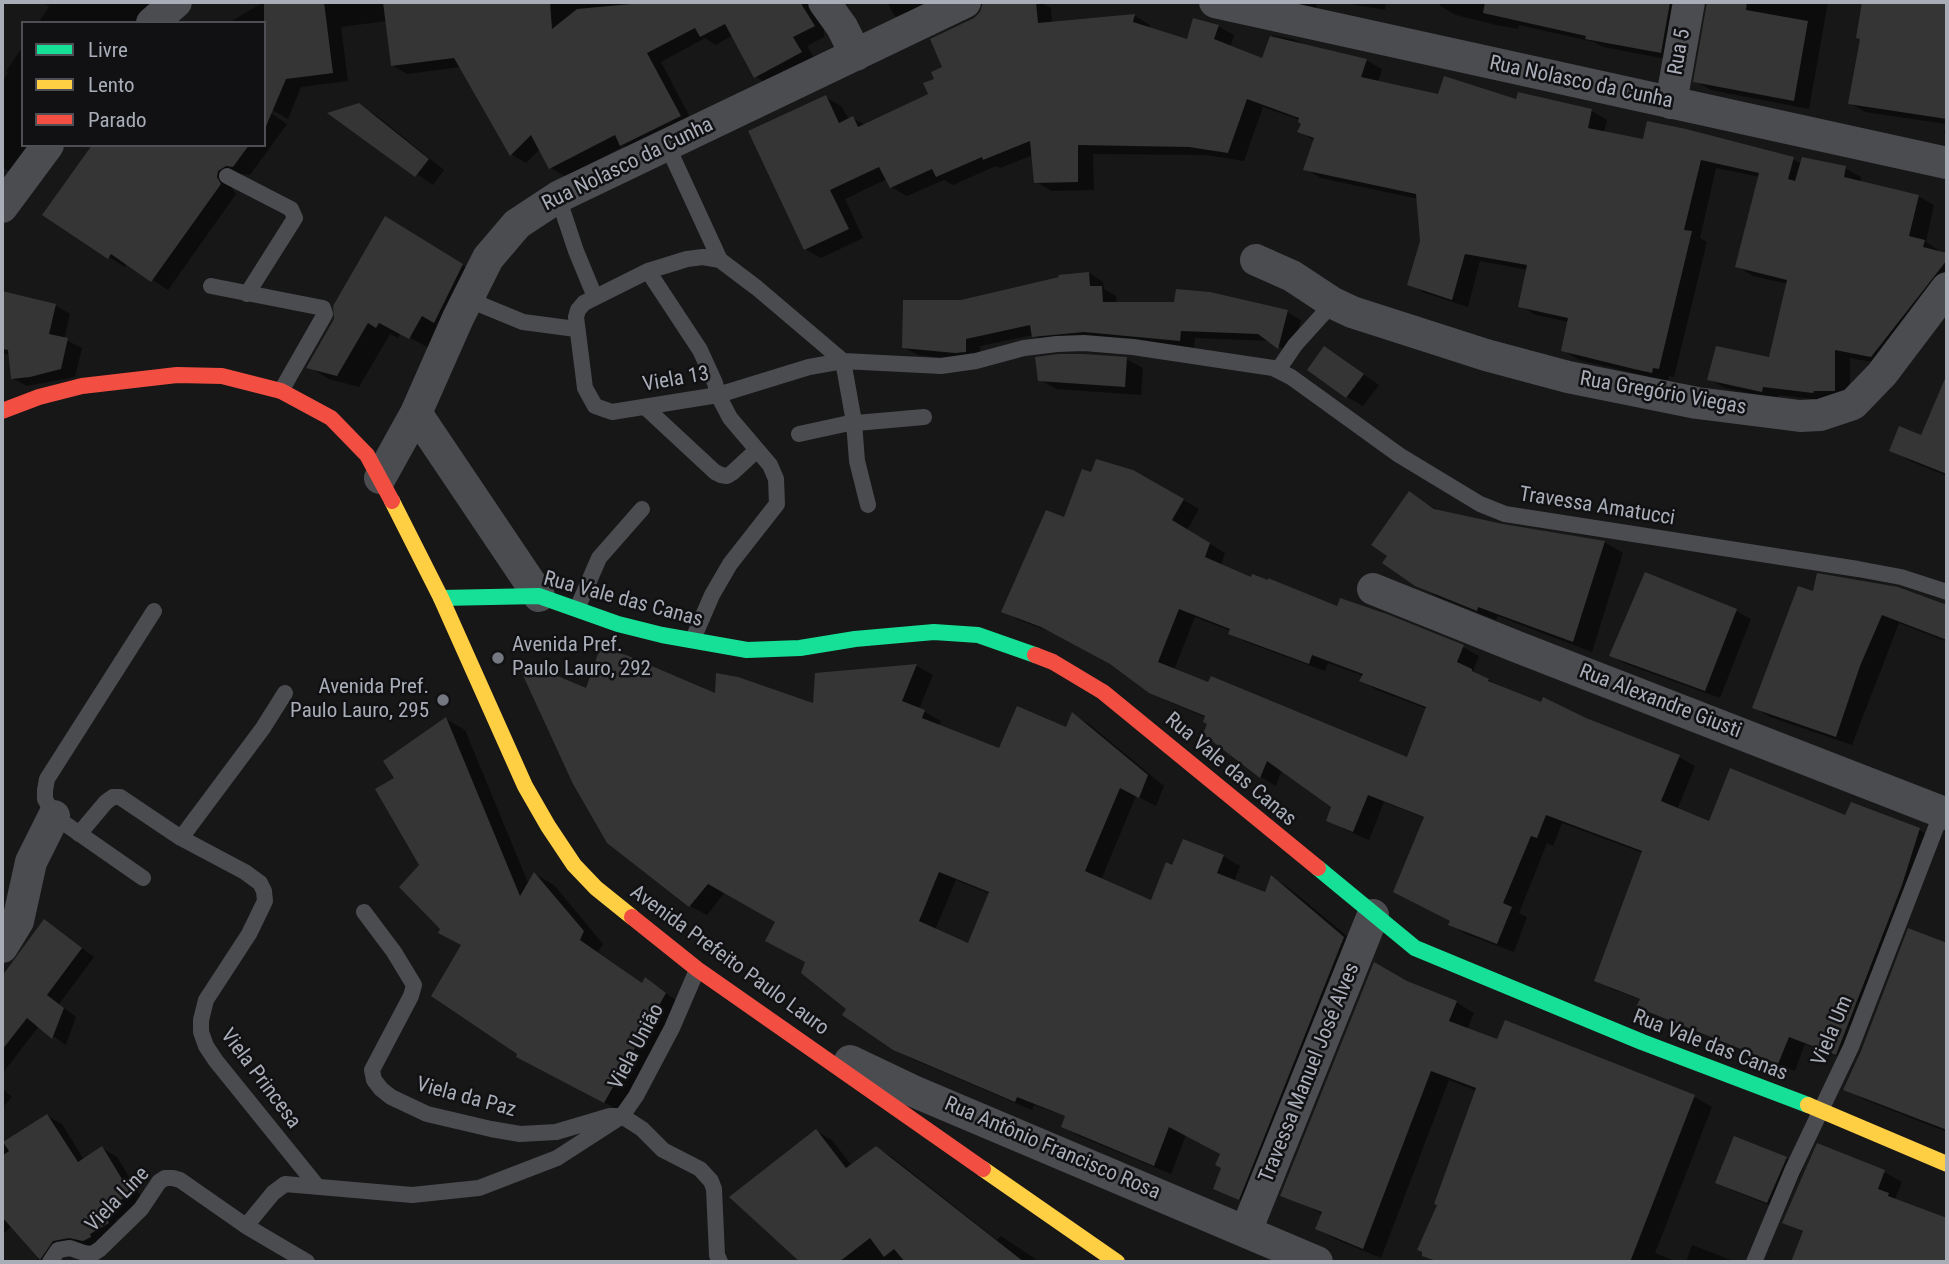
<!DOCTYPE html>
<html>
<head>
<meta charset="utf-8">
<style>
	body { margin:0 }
	#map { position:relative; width:1949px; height:1264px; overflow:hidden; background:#171717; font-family:"Roboto Condensed",sans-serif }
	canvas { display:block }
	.frame { position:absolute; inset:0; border:4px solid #a8adb8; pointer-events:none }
	.legend { position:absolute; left:21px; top:21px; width:245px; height:126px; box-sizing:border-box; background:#111113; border:2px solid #4d4f55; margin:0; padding:9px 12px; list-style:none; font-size:21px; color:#a8adb8 }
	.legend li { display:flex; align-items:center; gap:14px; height:35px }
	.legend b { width:35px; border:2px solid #4d4f55 }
</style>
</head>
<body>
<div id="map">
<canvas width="1949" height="1264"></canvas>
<div class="frame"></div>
<ul class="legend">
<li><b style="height:9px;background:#16e098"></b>Livre</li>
<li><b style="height:9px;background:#ffcf43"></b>Lento</li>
<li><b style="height:9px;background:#f24e42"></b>Parado</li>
</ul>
</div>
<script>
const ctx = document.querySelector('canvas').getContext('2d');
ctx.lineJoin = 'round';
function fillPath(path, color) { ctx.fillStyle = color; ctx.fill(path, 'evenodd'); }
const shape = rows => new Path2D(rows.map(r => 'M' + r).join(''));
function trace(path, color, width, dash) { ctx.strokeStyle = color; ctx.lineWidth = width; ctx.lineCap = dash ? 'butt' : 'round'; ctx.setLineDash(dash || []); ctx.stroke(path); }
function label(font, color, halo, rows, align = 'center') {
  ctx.font = font + ' "Roboto Condensed",sans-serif'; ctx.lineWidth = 5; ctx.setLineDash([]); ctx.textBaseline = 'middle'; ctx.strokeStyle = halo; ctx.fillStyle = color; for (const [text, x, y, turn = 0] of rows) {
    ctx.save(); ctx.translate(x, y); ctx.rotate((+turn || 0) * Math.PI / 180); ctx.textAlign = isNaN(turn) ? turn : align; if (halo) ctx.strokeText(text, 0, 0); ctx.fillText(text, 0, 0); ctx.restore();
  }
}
fillPath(shape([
	[44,2,173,2,152,23,38,23,49,7],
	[264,2,809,2,824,27,824,37,807,46,816,61,770,85,755,76,733,35,716,45,705,38,661,62,694,125,637,153,624,146,566,177,551,168,540,149,526,163,511,154,461,67,407,74,392,65,387,21,341,27,348,81,301,87,288,119,274,111,264,95,264,23,228,23],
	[887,2,955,2,909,23,894,15],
	[1028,2,1040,2,1051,8,1052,23,1135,16,1150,25,1149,29,1188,41,1218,26,1234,35,1230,47,1263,60,1272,35,1296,40,1307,47,1366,60,1382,69,1378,82,1439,96,1517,101,1519,95,1592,111,1607,120,1604,133,1644,141,1793,159,1802,164,1845,168,1861,177,1860,183,1918,196,1934,205,1926,242,1940,251,1940,253,1947,255,1947,287,1888,365,1850,358,1850,399,1829,401,1779,395,1778,399,1725,388,1709,379,1771,359,1788,284,1753,276,1737,266,1760,177,1716,168,1700,238,1707,242,1674,377,1669,376,1668,381,1579,360,1563,350,1569,322,1536,315,1520,306,1528,270,1480,261,1468,307,1425,293,1409,284,1422,241,1418,199,1321,178,1306,169,1315,141,1300,132,1303,123,1300,120,1263,107,1244,161,1206,155,1093,154,1094,190,1052,191,1036,182,1033,155,1000,168,996,166,953,185,944,180,907,196,891,187,887,179,845,199,863,238,821,258,805,249,826,97,842,107,849,120,853,118,865,125,930,95,964,25],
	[1293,2,1317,2,1316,10,1301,6],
	[1337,2,1386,2,1385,10],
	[1441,2,1689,2,1677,61,1603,47,1594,42,1519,25,1518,29,1496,25,1456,15,1440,6],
	[1709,2,1828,2,1809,109,1711,90,1695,81],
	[1864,2,1947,2,1947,135,1944,133,1946,124,1865,112,1850,103,1862,39,1858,37],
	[23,46,23,145,47,145,22,179,2,167,2,82,8,73,6,71],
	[359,105,376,115,444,170,433,185,331,114],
	[264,109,287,124,250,175,243,174,234,180,232,188,236,194,168,290,127,263,125,267,109,257,94,145,264,145],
	[407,231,483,278,431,349,401,333,398,338,390,334,359,387,329,379,309,367],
	[1089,273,1103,282,1104,289,1116,296,1117,304,1287,312,1301,320,1292,355,1271,341,1195,338,1194,348,1048,344,1033,335,980,346,980,359,971,361,918,355,903,347,961,301],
	[2,293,56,306,70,314,64,339,82,348,75,377,27,386,12,378,10,355,2,353],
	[1325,348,1379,385,1363,406,1347,397],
	[1126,359,1143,368,1141,395,1057,389,1040,380],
	[1947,378,1947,476,1910,461,1891,450,1922,437],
	[1132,471,1199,509,1187,530,1225,553,1221,565,1252,579,1338,608,1463,647,1479,656,1473,671,1502,688,1679,757,1695,766,1677,810,1710,823,1846,818,1919,830,1935,839,1852,1062,1805,1044,1795,1071,1654,1015,1638,1006,1641,1000,1612,989,1596,980,1643,853,1562,823,1553,846,1547,843,1519,913,1527,917,1514,952,1466,934,1450,924,1452,921,1425,818,1384,802,1369,840,1344,829,1328,820,1333,806,1282,770,1276,786,1261,777,1205,733,1209,724,1207,718,1167,701,1114,665,1059,635,1019,620,1003,611,1065,519,1092,475],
	[1195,617,1231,631,1230,633,1246,642,1325,671,1328,663,1364,676,1362,681,1377,690,1427,709,1408,760,1174,670],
	[1410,493,1439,511,1503,526,1604,542,1623,553,1592,652,1498,616,1496,620,1436,596,1416,584],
	[1898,589,1947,606,1947,642,1899,623,1852,745,1770,717,1754,707,1814,593],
	[1736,611,1751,619,1720,698,1626,664,1611,656],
	[917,666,933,675,919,709,941,721,939,726,1000,750,1067,729,1073,715,1089,724,1164,786,1156,806,1136,796,1101,880,1152,902,1173,867,1223,856,1240,866,1234,882,1266,894,1272,878,1288,887,1360,947,1256,1208,1215,1188,1223,1168,1222,1154,1186,1135,1171,1174,1079,1136,1063,1127,1067,1117,1034,1105,1032,1110,912,1059,894,1049,848,1008,807,962,778,922,725,892,707,915,690,906,608,842,587,690,717,695,814,705,816,675],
	[956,880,990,894,969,945,935,930],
	[446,719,465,730,529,885,535,874,554,885,603,944,598,952,643,984,645,980,684,1005,624,1113,537,1067,463,946,442,929,421,866,397,779],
	[45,922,94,957,59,1004,76,1017,66,1045,39,1026,2,1074,2,991,14,976],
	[1909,930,1947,945,1947,1132,1863,1099,1845,1089,1862,1052],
	[1407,983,1456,1002,1474,1013,1467,1030,1498,1041,1506,1022,1694,1097,1712,1107,1655,1253,1678,1262,1436,1262,1424,1255,1477,1091,1449,1080,1381,1258,1335,1239,1317,1229,1323,1214,1282,1195],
	[2,1088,12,1097,2,1108],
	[47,1116,62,1124,84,1160,102,1148,117,1157,145,1203,116,1220,123,1232,99,1249,85,1245,68,1249,57,1262,35,1262,39,1257,12,1226,2,1235,2,1145],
	[816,1131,832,1140,852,1166,876,1148,892,1157,997,1240,1001,1236,1040,1262,806,1262,732,1197],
	[1818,1145,1884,1172,1902,1182,1895,1199,1944,1219,1947,1210,1947,1262,1793,1262,1804,1233,1785,1222],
	[1786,1158,1803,1168,1784,1211,1734,1191,1718,1182],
	[1692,1245,1736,1262,1686,1262]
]), '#0007');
fillPath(shape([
	[264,2,324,2,333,73,286,79,264,131],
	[383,2,550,2,552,29,577,9,631,4,635,2,800,2,815,26,793,37,802,52,754,78,725,24,700,37,695,28,647,53,681,116,620,146,615,135,549,169,531,135,510,156,454,58,391,66],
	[983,2,1036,2,1038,23,1135,14,1133,22,1187,39,1193,18,1219,25,1214,39,1262,58,1270,36,1367,59,1361,77,1438,94,1444,76,1516,99,1518,92,1592,109,1588,128,1643,139,1647,121,1686,129,1794,157,1788,179,1795,181,1802,157,1846,166,1844,177,1919,195,1909,236,1925,240,1923,247,1947,253,1947,260,1871,357,1835,350,1835,391,1814,391,1813,393,1763,387,1762,392,1707,380,1716,346,1769,357,1787,280,1735,267,1759,173,1701,160,1684,230,1692,231,1659,369,1653,368,1652,373,1634,369,1561,351,1568,318,1518,307,1527,265,1465,254,1452,300,1407,285,1420,241,1416,194,1303,170,1314,138,1297,132,1301,124,1298,122,1299,118,1247,99,1228,153,1189,147,1078,145,1078,182,1034,183,1030,141,983,160,982,157,936,177,932,169,890,188,879,167,830,190,849,229,804,250,748,131,826,95,839,123,853,116,858,127,928,94,923,83,934,79,931,72,942,67,930,39,974,18,980,12],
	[1485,2,1670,2,1661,53,1585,39,1586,36,1483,13],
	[1707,2,1747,2,1746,10,1808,21,1794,101,1693,82],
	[1862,2,1947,2,1947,119,1848,104,1860,39,1856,38],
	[359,103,429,159,415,177,327,113],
	[92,145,249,145,233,167,226,166,218,171,217,177,221,184,151,282,111,254,108,259,42,215],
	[385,216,463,264,434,323,422,316,409,339,379,323,376,328,368,323,337,376,306,368,334,319,333,306],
	[1089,272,1090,286,1102,286,1103,302,1174,302,1176,289,1210,292,1288,310,1278,349,1258,334,1181,331,1180,341,1084,332,1032,337,1030,325,966,339,966,352,955,353,902,348,903,300,961,300,1059,277,1058,275],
	[2,291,56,304,49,334,68,338,61,369,30,377,11,379,8,350,2,349],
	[1324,346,1364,374,1346,398,1307,370],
	[1058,354,1084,354,1127,357,1125,387,1038,381,1035,357],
	[1947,374,1947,474,1889,451,1899,426,1921,435],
	[1096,459,1133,470,1184,499,1172,520,1210,543,1205,557,1251,577,1252,574,1268,580,1268,578,1337,606,1340,598,1387,614,1464,645,1457,662,1472,669,1472,671,1489,679,1488,681,1541,702,1543,697,1586,718,1680,755,1661,801,1709,821,1730,768,1845,815,1851,802,1920,828,1902,885,1836,1055,1789,1037,1778,1064,1636,1007,1640,999,1594,981,1642,851,1546,815,1537,838,1531,836,1503,903,1512,907,1497,944,1448,925,1450,921,1393,892,1424,817,1368,795,1353,832,1326,821,1331,807,1267,761,1260,778,1203,734,1207,724,1203,722,1205,716,1149,693,1110,664,1041,627,1001,612,1046,510,1064,517,1082,469,1091,472],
	[1179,609,1230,629,1228,634,1309,664,1312,655,1363,674,1359,681,1426,707,1407,757,1211,676,1208,682,1158,662],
	[1409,491,1434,509,1503,524,1605,541,1573,642,1478,607,1477,611,1415,586,1382,563,1387,556,1371,545],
	[1645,572,1737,609,1705,691,1609,656],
	[1817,573,1898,587,1947,605,1947,640,1882,615,1860,666,1836,737,1752,708,1798,586,1813,591],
	[600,648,626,655,715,693,716,673,738,677,813,703,815,673,917,664,902,701,925,710,922,718,999,748,1017,706,1066,727,1072,712,1148,775,1139,798,1120,788,1085,871,1151,900,1166,862,1172,865,1183,839,1224,855,1217,873,1265,892,1271,875,1344,937,1239,1200,1213,1189,1221,1168,1215,1165,1220,1154,1169,1127,1154,1166,1061,1127,1065,1116,1017,1097,1015,1102,893,1050,842,1015,846,1009,801,973,805,962,765,941,775,922,708,884,689,907,607,843,573,784,515,658,586,688],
	[939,872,989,892,968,943,919,921],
	[446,717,520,896,534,872,584,931,580,940,642,983,645,977,666,993,604,1103,516,1057,517,1054,431,996,461,945,438,933,440,929,399,887,419,865,375,789,394,778,383,761],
	[44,919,82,948,47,995,64,1008,52,1039,27,1018,2,1050,2,976],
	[1908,928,1947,943,1947,1130,1843,1090,1861,1051],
	[1374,962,1407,981,1457,1001,1449,1021,1497,1039,1505,1020,1695,1095,1630,1262,1439,1262,1422,1256,1422,1252,1417,1250,1437,1205,1434,1204,1476,1088,1431,1071,1363,1249,1315,1229,1322,1212,1280,1196],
	[47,1114,78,1162,102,1146,131,1194,102,1211,109,1223,90,1234,91,1237,83,1241,69,1238,53,1241,40,1260,2,1217,2,1156,9,1151,3,1142],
	[816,1129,846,1168,876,1146,1024,1262,905,1262,894,1249,884,1257,870,1238,839,1262,800,1262,729,1197],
	[1734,1136,1787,1157,1767,1203,1715,1183],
	[1817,1143,1885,1170,1878,1189,1889,1193,1888,1196,1947,1218,1947,1262,1791,1262,1803,1231,1782,1223]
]), '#353536');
trace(shape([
	[667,145,720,260],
	[227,176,291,209,295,218,247,294],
	[558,197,576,251,595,297],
	[648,271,700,350,715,383,718,395,730,418,770,465,776,479,777,504,730,564,712,595,693,639],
	[211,286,323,308,325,314,281,391],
	[467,299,523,322,576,329],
	[843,361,757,288,720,260,703,257,687,259,648,271,584,303,578,310,576,317,585,388,595,406,612,412,718,395,809,367,843,361,941,366,976,361,1024,348,1057,344,1084,343,1133,347,1273,368,1291,377,1399,455,1480,504,1505,514,1858,569,1901,577,1947,592],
	[843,361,854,422,857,461,868,505],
	[1278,370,1295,345,1333,303],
	[645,407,715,472,721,475,727,476,732,473,757,450],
	[799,434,845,424,924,417],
	[577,609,599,558,642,509],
	[79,834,106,802,113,797,120,797,181,838,245,872,260,883,264,891,265,901,249,934,206,1000,201,1020,201,1032,206,1046,216,1061,317,1186],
	[181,838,263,728,285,693],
	[143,878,54,816,45,799,45,790,47,779,154,611],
	[364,912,394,952,414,985,411,996,372,1070,374,1080,381,1089,391,1097,427,1114,491,1129,520,1134,556,1132,610,1116,622,1116,642,1129,663,1150,700,1169,711,1181,714,1189,717,1255,720,1262],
	[246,1226,273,1193,285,1184,412,1195,479,1188,557,1158,622,1116,636,1096,672,1028,697,970],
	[50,1262,58,1250,70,1248,87,1254,94,1253,100,1249,141,1209,159,1182,165,1178,173,1178,180,1180,246,1226,307,1262],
	[1754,1262,1792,1171,1851,1047,1942,812]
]), '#4b4c50', 16);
trace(shape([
	[824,2,842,27,856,55],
	[1215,2,1947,163],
	[152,23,176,2],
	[1671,103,1689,2],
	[2,207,48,145],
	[1256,260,1292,276,1333,303,1352,312,1486,355,1568,377,1697,403,1800,416,1820,415,1853,404,1882,374,1947,288],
	[416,413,539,596],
	[380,478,416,413,458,318,488,258,517,224,558,197,965,2],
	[1373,589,1520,648,1947,814],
	[2,947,18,921,31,862,54,816],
	[850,1061,913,1091,1317,1262],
	[1246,1231,1373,915]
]), '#4b4c50', 32);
trace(shape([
	[441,598,539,596,618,624,662,635,747,650,800,648,855,639,934,632,978,635,1035,655],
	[1318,868,1415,948,1642,1042,1808,1105]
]), '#16e098', 16);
trace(shape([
	[392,501,441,598,525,786,548,826,574,865,596,888,632,917],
	[1808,1105,1947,1164],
	[983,1169,1117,1262]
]), '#ffcf43', 16);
trace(shape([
	[2,411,39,397,82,386,177,375,222,376,281,391,331,418,367,455,392,501],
	[1035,655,1053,662,1103,692,1318,868],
	[632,917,697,969,983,1169]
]), '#f24e42', 16);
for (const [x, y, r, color] of [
	[498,658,7,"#757880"],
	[443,700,7,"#757880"]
]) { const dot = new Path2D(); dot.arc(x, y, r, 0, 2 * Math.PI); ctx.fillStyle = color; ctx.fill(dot); trace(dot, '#111113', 2.5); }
label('21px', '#a8adb8', '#111113', [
	["Rua 5",1680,52,-80],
	["Rua Nolasco da Cunha",1581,83,12],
	["Rua Nolasco da Cunha",628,165,-26],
	["Viela 13",676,380,-10],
	["Rua Gregório Viegas",1663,394,10],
	["Travessa Amatucci",1597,507,9],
	["Rua Vale das Canas",623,600,15],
	["Rua Alexandre Giusti",1660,702,21],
	["Rua Vale das Canas",1230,770,40],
	["Avenida Prefeito Paulo Lauro",729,961,36],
	["Viela Um",1833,1031,-67],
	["Rua Vale das Canas",1710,1046,21],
	["Viela União",637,1047,-62],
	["Travessa Manuel José Alves",1310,1073,-68],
	["Viela Princesa",260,1079,53],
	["Viela da Paz",466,1098,15],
	["Rua Antônio Francisco Rosa",1052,1149,23],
	["Viela Line",118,1200,-46]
]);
label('21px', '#a8adb8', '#111113', [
	["Avenida Pref.",512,646],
	["Paulo Lauro, 292",512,670],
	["Avenida Pref.",429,688,"right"],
	["Paulo Lauro, 295",429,712,"right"]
], 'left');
</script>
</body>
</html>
